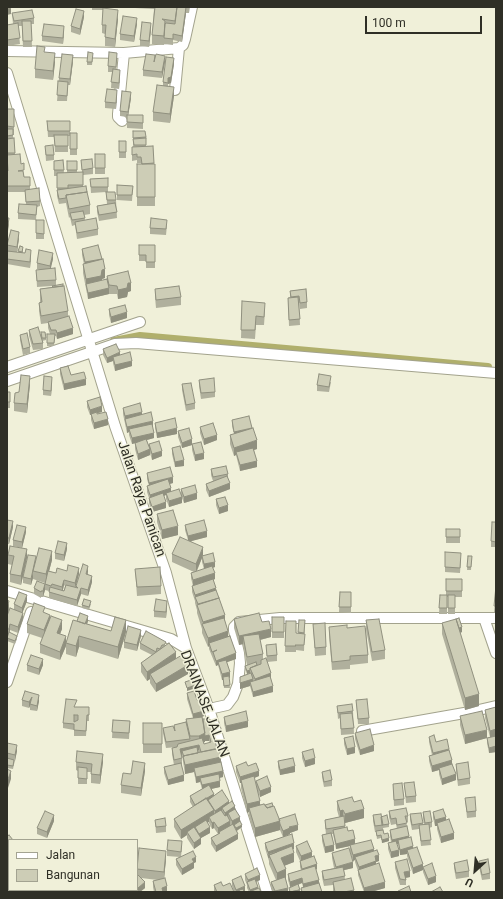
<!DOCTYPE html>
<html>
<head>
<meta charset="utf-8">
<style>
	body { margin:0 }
	#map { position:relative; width:503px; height:899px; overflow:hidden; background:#f0f0d9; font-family:Roboto,sans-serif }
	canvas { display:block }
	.frame { position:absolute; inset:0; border:8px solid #2f2f26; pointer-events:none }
	.legend { position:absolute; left:8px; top:839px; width:130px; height:52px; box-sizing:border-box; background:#f0f0d9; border:1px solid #a3a391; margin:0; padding:5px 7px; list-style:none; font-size:12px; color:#2f2f26 }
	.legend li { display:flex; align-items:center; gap:8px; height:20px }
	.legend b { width:20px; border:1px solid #a3a391 }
	.north { position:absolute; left:455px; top:851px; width:40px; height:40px; -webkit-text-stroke:3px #f0f0d9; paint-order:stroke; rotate:206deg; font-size:11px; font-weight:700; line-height:16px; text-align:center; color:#2f2f26 }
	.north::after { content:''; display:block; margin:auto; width:14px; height:18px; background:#2f2f26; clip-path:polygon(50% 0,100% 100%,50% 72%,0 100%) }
	.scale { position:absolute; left:365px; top:16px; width:117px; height:18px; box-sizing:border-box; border:2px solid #2f2f26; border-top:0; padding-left:5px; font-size:12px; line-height:14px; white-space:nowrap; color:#2f2f26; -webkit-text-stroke:3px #f0f0d9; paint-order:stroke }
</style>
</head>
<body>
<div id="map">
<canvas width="503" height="899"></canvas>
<div class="frame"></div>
<ul class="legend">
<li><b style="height:5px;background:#fff"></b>Jalan</li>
<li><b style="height:11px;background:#cdcdb6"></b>Bangunan</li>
</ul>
<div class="north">U</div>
<div class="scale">100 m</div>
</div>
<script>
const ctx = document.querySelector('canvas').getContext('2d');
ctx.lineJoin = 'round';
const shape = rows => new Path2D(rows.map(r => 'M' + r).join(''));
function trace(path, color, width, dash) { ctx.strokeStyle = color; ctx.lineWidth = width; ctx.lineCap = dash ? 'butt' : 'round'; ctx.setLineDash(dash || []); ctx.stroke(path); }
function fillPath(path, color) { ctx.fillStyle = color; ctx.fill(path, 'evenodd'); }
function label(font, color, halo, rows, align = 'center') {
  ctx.font = font + ' Roboto,sans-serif'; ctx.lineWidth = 3; ctx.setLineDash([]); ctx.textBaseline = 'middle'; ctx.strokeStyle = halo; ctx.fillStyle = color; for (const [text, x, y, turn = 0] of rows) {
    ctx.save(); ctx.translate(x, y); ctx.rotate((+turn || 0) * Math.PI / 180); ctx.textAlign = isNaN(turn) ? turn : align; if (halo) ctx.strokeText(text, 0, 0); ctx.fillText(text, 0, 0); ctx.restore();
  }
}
trace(shape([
	[114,341,140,336,488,367]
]), '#b0af6c', 8);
const minor = shape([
	[7,51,124,53,179,48,183,45,185,39,192,7],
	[7,73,115,426,166,573,186,648],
	[175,90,179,48],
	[122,121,118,117,118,114,124,53],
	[7,367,140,322],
	[7,381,115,344,136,343,496,373],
	[7,591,171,639,186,648,209,709,267,892],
	[484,618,496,653],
	[7,682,31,612],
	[209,709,227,705,233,697,238,684,240,663,239,653,234,631,234,627,239,622,280,618,496,618],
	[362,731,470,712,496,706]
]);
trace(minor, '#a3a38d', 12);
trace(minor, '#fff', 10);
fillPath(shape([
	[92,7,107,7,106,9,118,19,115,47,105,46,105,34,102,33,102,25,103,10,92,10],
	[135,7,190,7,189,13,186,13,182,42,173,40,173,45,164,44,164,38,164,45,152,44,152,35,154,9,135,8],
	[12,13,34,18,34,24,31,24,32,47,23,47,22,26,18,26,20,44,7,46,7,25,13,24],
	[84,17,80,35,71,32,71,26],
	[137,24,134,42,120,40,120,34],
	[151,29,149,47,140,46,140,40],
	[64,32,63,44,42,41,42,36],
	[45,53,55,62,53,80,35,78,35,69],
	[93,56,92,65,87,65,87,62],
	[117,58,116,69,120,75,119,89,111,88,112,72,108,72,108,66],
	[155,59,165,62,162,78,143,76,143,70],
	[73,61,70,85,68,85,67,101,57,101,59,78],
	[174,64,171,83,168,84,168,86,174,96,170,123,153,121,153,112,163,85,163,82],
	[117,96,116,109,105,108,105,102],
	[131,98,128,115,143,115,143,129,127,128,127,117,120,116,120,111],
	[7,109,14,109,14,135,13,135,13,138,14,138,15,154,21,164,24,175,24,177,30,177,30,189,40,201,40,206,37,207,36,220,44,220,44,239,36,239,36,220,18,219,18,213,26,204,25,192,7,192,7,171,8,171,8,170,7,170],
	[47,121,70,121,70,133,77,133,77,155,70,155,70,136,68,136,68,152,55,152,54,137,48,137],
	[133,131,146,137,146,146,153,146,154,164,155,164,155,206,137,206,137,164,141,164,141,163,137,163,137,160,132,161,132,147,133,147],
	[119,141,126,141,126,158,119,158],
	[45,146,54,155,54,160,46,161],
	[95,154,105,154,105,174,95,174],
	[63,160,64,173,67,173,67,161,77,161,77,172,82,172,81,160,93,168,93,174,83,175,83,187,90,205,90,214,84,215,85,220,98,229,98,235,77,239,75,225,72,226,70,217,69,218,66,203,59,204,57,196,57,176,54,176,54,161],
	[108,178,108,192,116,200,117,218,99,221,97,212,97,206,107,204,106,192,91,193,90,179],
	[117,185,133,186,132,201,117,200],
	[167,225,166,235,150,234,150,228],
	[19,238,17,252,18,252,20,246,23,250,23,253,31,256,30,268,7,264,7,245],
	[139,245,155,245,155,268,146,268,146,261,139,261],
	[82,249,102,260,105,278,102,279,102,281,107,279,107,276,131,291,128,292,127,297,118,299,117,294,109,294,88,299,83,273,83,264,84,264,82,255],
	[53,259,50,269,56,280,56,285,68,311,68,317,73,334,57,339,56,336,55,336,54,346,47,346,47,334,50,334,48,328,48,323,41,324,39,311,39,303,40,302,40,289,52,287,52,286,37,287,36,270,41,270,37,269,37,263],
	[155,289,181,297,181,305,156,308,155,297],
	[306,289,307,302,307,308,300,309,299,301,300,325,289,326,288,298,290,297,290,291],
	[242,301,265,311,264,325,256,325,255,339,241,338],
	[109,309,127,318,111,323,109,315],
	[29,330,41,336,46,338,46,340,42,341,43,343,43,349,33,350,29,336],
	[20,335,30,347,30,353,23,355,20,340],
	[103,349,120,355,132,366,115,371,113,363,113,361,107,363,103,355],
	[60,368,71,375,86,385,64,390,60,374],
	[199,380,215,392,215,397,201,399,199,386],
	[331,382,329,392,317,391,317,385],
	[52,383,51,396,43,395,43,390],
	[30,384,27,413,14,411,14,403,19,392],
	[182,384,195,403,195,409,186,411,182,390],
	[7,392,10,392,10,408,7,408],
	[87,401,102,412,97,413,97,414,108,425,94,429,91,420,91,415,90,415,87,407],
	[123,408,142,414,152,427,154,438,147,440,149,447,149,444,162,456,152,460,150,453,150,455,138,460,135,449,135,443,132,444,129,435,129,432,127,433,123,414],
	[232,420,257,449,254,450,257,467,240,471,236,455,234,456,230,444,230,435,234,434,232,426],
	[155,423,177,434,157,438,155,428],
	[200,427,217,440,204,445,200,433],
	[178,431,192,444,204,459,195,461,192,450,192,445,182,448,178,437],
	[172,448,184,466,175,467,172,454],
	[211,469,228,474,228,478,230,489,209,497,206,490,206,484,213,481,211,475],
	[147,473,173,483,170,484,171,491,181,494,181,489,197,499,184,503,182,498,182,503,169,507,166,499,166,495,164,496,166,508,152,512,149,503,149,498,147,492,147,486,149,486,147,479],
	[216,499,228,511,219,514,216,505],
	[157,514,178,535,162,539,157,522],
	[7,520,13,527,9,544,7,544],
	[496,522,496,547,491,547,491,541],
	[185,525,207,537,191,541,203,555,215,567,213,568,215,579,213,580,225,621,228,637,236,659,227,662,230,688,224,688,223,680,222,680,218,665,216,666,209,649,209,646,208,647,202,633,202,629,197,613,197,610,195,603,195,601,192,592,192,586,193,586,191,578,191,573,194,572,172,562,172,554,188,540,185,530],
	[202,558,202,562,204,569,197,571],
	[446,529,460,529,460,543,446,543],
	[26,532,22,548,13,546,13,540],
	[67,549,64,561,55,559,55,553],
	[8,555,27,558,21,585,10,582,10,574,12,565,8,564],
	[468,556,472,556,471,570,467,570],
	[461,558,460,573,445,572,445,567],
	[36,559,52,560,49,571,56,573,79,574,76,587,76,586,88,572,88,574,92,582,88,596,81,594,77,606,49,598,49,591,45,590,43,597,41,597,41,598,34,594,34,588,45,584,45,583,33,579,33,578,31,585,23,583,23,577],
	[64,585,65,586,64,591,63,590],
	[135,569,161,586,161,594,137,596],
	[446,579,462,579,462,597,455,597,455,614,448,614,448,597,447,597,447,614,439,614,440,595,446,595],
	[496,586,496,612,494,612],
	[340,592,351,592,351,613,339,612],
	[7,600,9,609,14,610,14,604,27,601,22,613,23,619,18,633,10,630,9,633,17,639,15,644,7,641,8,635,7,635],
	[91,604,89,610,82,608,82,605],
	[167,607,166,618,154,617,154,611],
	[45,613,50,618,62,629,60,634,66,642,77,621,88,621,87,624,111,631,126,632,118,659,79,647,76,657,66,654,66,646,60,660,40,653,40,644,42,638,27,633,27,624],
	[272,617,284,617,284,638,272,638],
	[234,619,262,622,271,637,260,640,263,654,263,659,271,679,273,692,253,697,250,686,240,689,240,677,250,673,247,674,245,669,245,666,247,665,243,644,239,645,234,628],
	[299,620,305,620,304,651,296,650,296,652,285,652,286,621,296,633,298,633],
	[366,620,385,650,385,659,372,661,366,629,368,655,368,663,350,665,350,669,332,670,329,635,329,627,347,628,366,628],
	[442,623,462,632,460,633,479,706,465,710,442,634],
	[313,624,326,647,326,655,315,656],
	[141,636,137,651,124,648,124,642],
	[140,643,166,645,176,659,188,674,156,692,150,683,150,679,147,681,141,672,141,663,152,655,140,649],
	[266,645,277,655,277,661,267,662],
	[27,665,43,665,39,675,27,671],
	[187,693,197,700,204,716,202,717,203,719,217,749,221,762,223,777,219,778,220,787,211,789,214,795,229,803,235,809,242,827,237,831,238,839,216,852,211,844,211,838,218,834,214,828,212,829,209,823,209,822,207,822,210,833,201,838,201,844,194,849,187,838,187,835,181,839,174,827,174,819,193,807,190,802,190,796,202,789,200,782,196,783,194,772,185,774,182,755,181,755,182,758,182,764,181,764,184,781,168,785,164,773,164,767,174,765,172,754,172,748,177,747,166,748,163,733,163,728,174,729,174,725,186,722,186,719,193,718,187,699],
	[205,741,209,741,210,743,204,744,203,742],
	[22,700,39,701,37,711,30,710,30,706,29,708,22,706],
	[356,700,369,718,369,724,358,724],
	[77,706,76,707,89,707,89,721,87,721,86,736,74,736,74,730,63,728,63,723],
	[337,706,353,711,354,734,341,735,340,718,338,719],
	[496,707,496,752,489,753,487,743,487,738,490,737,485,718,485,710],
	[460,716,487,738,465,744,460,725],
	[224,717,248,727,226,732,224,723],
	[113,720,130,721,129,739,112,738],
	[143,723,162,723,162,753,143,753],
	[355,733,374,751,360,755,355,739],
	[429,737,449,751,456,780,442,785,439,774,439,770,432,772,429,761,429,756,432,755,429,742],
	[344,738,355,753,347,755,344,744],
	[7,743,17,751,13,769,7,768],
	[302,752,315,764,305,767,302,758],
	[278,761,295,772,280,775,278,767],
	[76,762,103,762,100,784,91,783,91,772,87,772,87,784,78,784,78,771,76,770],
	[456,764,470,778,470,784,458,786,456,770],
	[236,766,248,766,259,776,254,778,256,784,256,781,271,792,260,797,258,792,260,804,279,819,298,830,290,833,290,834,284,837,294,849,293,849,294,862,284,866,288,892,273,892,271,888,271,882,276,880,269,864,269,861,265,848,265,843,283,837,280,830,255,837,249,816,249,812,247,813,241,788,241,783,240,783,236,772],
	[145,771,141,796,121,793,121,785,131,774],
	[322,772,332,780,332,786,324,787,322,777],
	[404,783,416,796,416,802,406,803],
	[393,784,404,799,404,805,394,806],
	[465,798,476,811,476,817,467,818],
	[337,801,354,802,364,818,345,823,345,827,348,831,355,844,374,851,379,861,376,862,376,864,385,888,371,892,364,892,358,875,358,871,355,862,355,860,353,861,350,851,350,846,336,849,333,834,332,834,334,851,325,853,322,841,322,835,326,834,325,826,325,820,339,817,337,810],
	[389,811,408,816,408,822,406,822,407,826,409,837,423,870,413,874,407,856,407,854,400,855,398,844,397,844,399,856,391,858,388,849,388,843,391,842,390,836,390,830,397,829,396,824,391,825,389,817],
	[423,812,432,822,432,827,429,828,431,845,421,846,419,829,412,830,410,820,410,814,423,823,423,825,424,825,423,818],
	[433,812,446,820,454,839,441,843,437,829,437,826,435,826,433,818],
	[373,815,381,817,389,824,389,827,383,828,383,830,384,834,389,841,382,843,381,838,377,839,376,832,375,832,373,821],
	[155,820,166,826,166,832,156,833],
	[54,821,47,838,37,834,37,828],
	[7,837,9,840,9,854,7,852],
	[296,846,312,857,317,869,316,870,319,883,322,892,301,892,301,888,303,887,302,883,298,885,300,892,290,892,289,888,290,887,288,880,288,874,301,870,300,867,300,861,296,852],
	[182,847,181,857,196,862,194,863,194,868,182,875,176,865,176,859,180,857,167,856,167,850],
	[332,853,353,868,344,870,345,880,354,892,333,892,333,885,324,886,322,877,322,871,334,868,332,858],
	[7,855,9,855,9,887,8,886,8,880,7,881],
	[166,859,164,878,167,892,154,892,153,887,153,881,158,880,141,878,145,888,140,892,136,892,134,890,137,890,137,869],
	[479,861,490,873,490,879,482,880,479,867],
	[395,862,410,877,406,878,406,885,400,885,395,868],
	[454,863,469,871,469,877,456,879,454,868],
	[423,867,436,882,428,885,423,872],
	[245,874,260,880,256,882,258,887,249,892,247,888,247,885,245,880],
	[232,880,245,892,234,892,232,886],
	[214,885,223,886,234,892,214,892],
	[12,890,47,890,56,892,14,892],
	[76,890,87,890,85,892,78,892],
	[104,890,131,890,131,892,107,892]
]), '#b0b09d');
fillPath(shape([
	[186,7,186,13,182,42,182,36],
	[11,8,11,14,7,15,7,9],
	[118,10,118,19,115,47,115,39],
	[84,11,84,17,80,35,80,29],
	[137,18,137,24,134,42,134,36],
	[151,23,151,29,149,47,149,41],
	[64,26,64,32,63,44,63,38],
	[55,53,55,62,53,80,53,71],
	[73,55,73,61,70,85,70,79],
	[165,56,165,62,162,78,162,72],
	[174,58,174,64,171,83,168,84,168,88,168,78],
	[120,70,120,75,119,89,119,83],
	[174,87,174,96,170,123,170,114],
	[117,90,117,96,116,109,116,103],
	[131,92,131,98,128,117,128,112],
	[9,218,9,224,7,238,7,232],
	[19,232,19,238,17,252,17,247],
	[31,250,31,256,30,268,30,262],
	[53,253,53,259,50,272,50,266],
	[102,259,102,264,85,268,85,262],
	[105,269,105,278,102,279,101,284,86,284,86,288,86,279,102,270],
	[128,283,131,283,131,291,128,292,127,297,118,299,118,290],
	[109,288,109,294,88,299,88,293],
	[127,312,127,318,111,323,111,317],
	[73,328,73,334,57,339,57,333],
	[120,352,120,358,113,357,113,361,107,363,107,358],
	[132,361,132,366,115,371,115,365],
	[30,376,30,384,27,413,27,404],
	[52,377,52,383,51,396,51,391],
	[86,379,86,385,64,390,64,384],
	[102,406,102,412,90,415,90,410],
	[142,412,142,417,125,420,125,416],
	[108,419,108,425,94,429,94,423],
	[153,421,153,427,129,429,129,432,127,433,127,427],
	[177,428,177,434,157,438,157,433],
	[252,428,234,438,234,432],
	[154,433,154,438,132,444,132,438],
	[217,435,217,440,204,445,204,439],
	[192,439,192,445,182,448,182,443],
	[257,440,257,449,237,455,236,452,236,455,234,456,234,448],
	[150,449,150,455,138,460,138,454],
	[162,451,162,456,152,460,152,454],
	[204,453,204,459,195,461,195,455],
	[184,460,184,466,175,467,175,462],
	[257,461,257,467,240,471,240,465],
	[173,477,173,483,149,489,149,483],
	[230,483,230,489,209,497,209,491],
	[171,488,171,493,166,493,166,495,150,501,150,495],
	[197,493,197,499,184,503,184,497],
	[182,497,182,503,169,507,169,501],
	[166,502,166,508,152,512,152,507],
	[228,505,228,511,219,514,219,508],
	[13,521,13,527,9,544,9,538],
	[178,526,178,535,162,539,162,530],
	[26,527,26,532,22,548,22,542],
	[207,531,207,537,188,542,188,536],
	[67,543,67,549,64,561,64,555],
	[203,547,203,555,202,556,202,558,196,572,196,564],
	[27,549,27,558,21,585,21,576],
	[52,551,52,560,46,583,46,574],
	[215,562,215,567,204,570,204,564],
	[88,566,88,572,86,580,86,574],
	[79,568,79,574,75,588,75,583],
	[33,573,33,578,31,585,31,579],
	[215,573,215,579,193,586,193,580],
	[92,576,92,582,88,596,88,590],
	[64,580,64,585,62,593,62,587],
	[45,584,45,590,43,597,43,591],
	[81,588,81,594,77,606,77,600],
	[216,588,216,593,195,597,195,601,195,595],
	[27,595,27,601,22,614,22,608],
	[9,601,9,610,7,616,7,608],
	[167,601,167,607,166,618,166,612],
	[23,613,23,619,18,633,18,627],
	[50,615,50,623,44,639,44,630],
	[225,615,225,624,203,626,203,622],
	[88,616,88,621,84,634,84,628],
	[62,620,62,629,57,642,57,633],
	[126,620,126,632,118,659,118,647],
	[10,624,10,630,9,635,9,629],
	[462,627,462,632,457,634,457,628],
	[271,629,271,637,244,644,243,636,243,644,239,645,239,636],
	[141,630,141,636,137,651,137,645],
	[228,631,228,640,209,643,209,646,208,647,208,638],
	[66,636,66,646,60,660,60,652],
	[79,636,79,647,76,657,76,646],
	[176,652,176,661,150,674,150,679,147,681,147,672],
	[236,653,236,659,219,665,218,662,218,665,216,666,216,661],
	[43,659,43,665,39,675,39,669],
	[188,665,188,674,156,692,156,684],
	[250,670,250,673,247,674,247,671],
	[230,672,230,678,223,677,223,680,222,680,222,674],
	[271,673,271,679,255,685,255,679],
	[253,679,253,685,250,682,250,686,240,689,240,683],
	[196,685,196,688,187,691,187,688],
	[273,686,273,692,253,697,253,692],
	[479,694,479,706,465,710,465,698],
	[39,695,39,701,37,711,37,706],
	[32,697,30,706,29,708,29,702],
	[204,711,204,716,193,720,193,714],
	[248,721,248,727,226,732,226,726],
	[496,729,496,738,490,739,490,731],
	[487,730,487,738,465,744,465,735],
	[205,733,205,742,199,744,199,736],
	[209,735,209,741,205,741,205,736],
	[17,745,17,751,15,761,15,755],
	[199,745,199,750,183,754,182,751,182,755,180,755,180,749],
	[374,745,374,751,360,755,360,750],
	[496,746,496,752,489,753,489,748],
	[355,747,355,753,347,755,347,749],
	[449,749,449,754,433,758,433,753],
	[103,754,103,762,100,784,100,775],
	[221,757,221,766,194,768,194,772,185,774,185,765],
	[315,758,315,764,305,767,305,761],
	[452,760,452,766,439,768,439,770,432,772,432,766],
	[145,763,145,771,141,796,141,788],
	[295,766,295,772,280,775,280,770],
	[11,771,11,779,7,791,7,782],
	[223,771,223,777,201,782,200,778,200,782,196,783,196,777],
	[259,771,259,776,242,783,241,780,241,783,240,783,240,777],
	[456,774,456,780,442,785,442,779],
	[184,775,184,781,168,785,168,780],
	[220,781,220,787,202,791,202,785],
	[271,787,271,792,260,797,260,791],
	[214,794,214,799,195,805],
	[229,801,229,807,222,808,222,812,215,816,215,811],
	[260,801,260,809,249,808,249,812,247,813,247,804],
	[235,806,235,812,228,813,228,817,225,818,225,813],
	[364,809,364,818,345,823,345,814],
	[214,810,214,818,209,817,209,822,197,829,195,827,195,830,187,832,187,835,181,839,181,830],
	[343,810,343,819,340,820,340,811],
	[54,815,54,821,47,838,47,832],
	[240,817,240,823,232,827,232,821],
	[446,817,446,823,437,823,437,826,435,826,435,820],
	[230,821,230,827,219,832,219,834,218,834,218,828],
	[280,821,280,830,255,837,255,828],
	[214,822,214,828,212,829,212,823],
	[242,825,242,827,236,831,236,828],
	[298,825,298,830,290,833,290,834,283,837,283,831,289,827],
	[210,827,210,833,201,838,201,844,194,849,194,843,199,839,199,834],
	[454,833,454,839,441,843,441,837],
	[238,834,238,839,216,852,216,846],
	[409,836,409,842,398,840,398,844,392,846,392,840],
	[389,838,389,841,382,843,382,840],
	[355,839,355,845,336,849,336,844],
	[294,843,294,849,270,857,268,854,268,852],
	[334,845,334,851,325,853,325,847],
	[413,846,413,852,407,850,407,854,400,855,400,850],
	[374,849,374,855,355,857,355,860,353,861,353,855],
	[399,850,399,856,391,858,391,852],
	[166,851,166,859,164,880,164,872],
	[312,852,312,858,301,862,301,856],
	[294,853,294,862,281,867,281,858],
	[379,855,379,861,376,862,376,867,359,871,359,867,375,856],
	[196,857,196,862,194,863,194,868,182,875,182,869,192,859],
	[353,862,353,868,336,872,336,867],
	[317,864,317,869,302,874,302,869],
	[423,864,423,870,413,874,413,868],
	[286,869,286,878,277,882,277,873],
	[410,871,410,877,404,878,404,872],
	[9,873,9,879,8,878,8,880,7,881,7,875],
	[260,875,260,880,248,885,248,880],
	[436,876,436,882,428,885,428,879],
	[302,878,302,883,290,887,290,882],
	[319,880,319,886,303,889,303,884],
	[145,882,145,888,140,892,138,892,138,888],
	[385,882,385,888,371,892,364,892,364,888],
	[167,886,167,892,162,892,162,888],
	[245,886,245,892,240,892,239,890,239,892,236,892,236,890],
	[258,887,258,892,250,892,250,890],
	[288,888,288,892,275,892,275,891],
	[22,890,31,890,29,892,21,892],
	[82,890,87,890,85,892,82,892],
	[354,890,354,892,344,892]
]), '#90907f');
const building = shape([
	[7,7,10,7,11,8,7,9,7,7],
	[155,7,177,7,175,21,162,19,165,21,164,36,152,35,155,7],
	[177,7,186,7,182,36,173,34,173,39,164,38,165,24,166,23,175,24,177,7],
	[103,8,118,10,115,39,105,37,106,25,102,25,103,8],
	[76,9,84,11,80,29,71,26,76,9],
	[32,10,34,18,14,21,12,13,32,10],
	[123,16,137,18,134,36,120,34,123,16],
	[22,21,31,21,32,41,23,41,22,21],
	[142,22,151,23,149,41,140,40,142,22],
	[18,23,20,38,7,40,7,25,18,23],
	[44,24,64,26,63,38,42,36,44,24],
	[37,46,45,47,44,52,55,53,53,71,35,69,37,46],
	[88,52,93,53,92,62,87,62,88,52],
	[109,52,117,53,116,67,108,66,109,52],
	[62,54,73,55,70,79,59,78,62,54],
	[146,54,155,55,154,62,156,54,165,56,162,72,143,70,146,54],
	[166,57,174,58,171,77,168,78,168,83,163,82,166,57],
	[113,69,120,70,119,83,111,82,113,69],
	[58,81,68,82,67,96,57,95,58,81],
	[157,85,174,87,170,114,153,112,157,85],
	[107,89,117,90,116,103,105,102,107,89],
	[122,91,131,92,128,112,120,111,122,91],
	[7,109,14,109,14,127,7,126,7,109],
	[127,115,143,115,143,123,127,122,127,115],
	[47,121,70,121,70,131,48,131,47,121],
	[7,129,13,129,13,135,7,136,7,129],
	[133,131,145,131,146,137,133,138,133,131],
	[70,133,77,133,77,149,70,149,70,133],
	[54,135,68,135,68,146,55,146,54,135],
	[14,138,15,153,7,153,7,139,14,138],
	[146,138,146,145,134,145,133,139,146,138],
	[119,141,126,141,126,152,119,152,119,141],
	[53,145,54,155,46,155,45,146,53,145],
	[153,146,154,163,142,164,141,157,137,157,137,154,132,155,132,147,153,146],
	[20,154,21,164,24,163,24,170,18,171,23,171,24,177,30,177,30,186,7,186,7,171,8,171,7,155,20,154],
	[95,154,105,154,105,168,95,168,95,154],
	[92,159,93,168,82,170,81,160,92,159],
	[63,160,64,170,54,170,54,161,63,160],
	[67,161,77,161,77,170,67,170,67,161],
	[137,164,155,164,155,197,137,197,137,164],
	[83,172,83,185,68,185,68,188,57,188,57,173,83,172],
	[108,178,108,187,91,187,90,179,108,178],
	[117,185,133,186,132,195,117,195,117,185],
	[86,186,87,192,66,195,66,198,59,199,57,190,86,186],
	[39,188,40,201,26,202,25,190,39,188],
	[87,192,90,205,69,209,66,195,87,192],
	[106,192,115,192,116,200,107,200,106,192],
	[115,203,117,212,99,215,97,206,115,203],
	[19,204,37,205,36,215,18,213,19,204],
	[83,211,85,218,72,220,70,213,83,211],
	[7,218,9,218,7,232,7,218],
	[96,218,98,229,77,233,75,222,96,218],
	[151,218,167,220,166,229,150,228,151,218],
	[36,220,44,220,44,234,36,233,36,220],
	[11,230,19,232,17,247,7,245,11,230],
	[98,245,102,259,85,262,82,249,98,245],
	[139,245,155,245,155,262,146,262,146,255,139,255,139,245],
	[20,246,23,247,22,252,18,251,20,246],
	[26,249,31,250,30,262,7,259,7,251,25,253,26,249],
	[39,250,53,253,50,266,37,263,39,250],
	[103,259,105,269,102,270,101,276,86,279,83,264,103,259],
	[55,268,56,280,37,281,36,270,55,268],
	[128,271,131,283,128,283,127,288,118,290,117,286,109,285,107,276,128,271],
	[107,279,109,288,88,293,86,284,107,279],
	[63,284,63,286,53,287,52,286,63,284],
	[64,286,68,311,41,316,39,303,42,302,40,289,64,286],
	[179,286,181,297,156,300,155,289,179,286],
	[306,289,307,302,300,303,299,296,291,297,290,291,306,289],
	[298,297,300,319,289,320,288,298,298,297],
	[242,301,265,303,264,317,256,316,255,330,241,330,242,301],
	[125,305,127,312,111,317,109,309,125,305],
	[69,316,73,328,57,333,56,330,51,330,48,322,69,316],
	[38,327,43,343,33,344,29,330,38,327],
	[41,332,45,332,46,338,42,338,41,332],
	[27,333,30,347,23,349,20,335,27,333],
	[47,334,55,334,54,343,47,343,47,334],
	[116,344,120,352,107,358,103,349,116,344],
	[130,352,132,361,115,365,113,357,130,352],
	[68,366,71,375,84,372,86,379,64,384,60,368,68,366],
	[319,374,331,376,329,387,317,385,319,374],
	[21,375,30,376,27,404,14,403,15,393,19,392,21,375],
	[44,376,52,377,51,391,43,390,44,376],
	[214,378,215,392,201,393,199,380,214,378],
	[191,383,195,403,186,405,182,384,191,383],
	[7,392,10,392,10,402,7,402,7,392],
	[100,397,102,406,90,410,87,401,100,397],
	[140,403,142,412,125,416,123,408,140,403],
	[97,412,97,414,106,412,108,419,94,423,91,414,97,412],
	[151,412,153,421,127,427,125,419,151,412],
	[249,416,252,428,234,432,232,420,249,416],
	[175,418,177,428,157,433,155,423,175,418],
	[213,423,217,435,204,439,200,427,213,423],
	[152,424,154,433,132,438,129,429,152,424],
	[189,428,192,439,182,443,178,431,189,428],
	[253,428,257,440,234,448,230,435,253,428],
	[146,439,150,449,138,454,135,443,146,439],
	[159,441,162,451,152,454,149,444,159,441],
	[201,442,204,453,195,455,192,444,201,442],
	[180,446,184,460,175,462,172,448,180,446],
	[253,448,257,461,240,465,236,452,253,448],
	[226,466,228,474,213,477,211,469,226,466],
	[170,467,173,477,149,483,147,473,170,467],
	[227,476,230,483,209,491,206,484,227,476],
	[168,479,171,488,150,495,147,486,168,479],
	[195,485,197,493,184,497,181,489,195,485],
	[179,489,182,497,169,501,166,493,179,489],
	[163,493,166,502,152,507,149,498,163,493],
	[225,497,228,505,219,508,216,499,225,497],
	[173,510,178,526,162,530,157,514,173,510],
	[7,520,13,521,9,538,7,538,7,520],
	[204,520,207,531,188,536,185,525,204,520],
	[492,522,496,522,496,542,491,541,492,522],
	[17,525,26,527,22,542,13,540,17,525],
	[446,529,460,529,460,537,446,537,446,529],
	[180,537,203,547,196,564,172,554,180,537],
	[58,541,67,543,64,555,55,553,58,541],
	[10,546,27,549,21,576,10,574,14,556,8,555,10,546],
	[39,548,52,551,46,574,33,571,39,548],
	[445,552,461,553,460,568,445,567,445,552],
	[213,553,215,562,204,564,202,556,213,553],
	[28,555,36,556,31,579,23,577,28,555],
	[468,556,472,556,471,567,467,567,468,556],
	[83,564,88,566,86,574,92,576,88,590,81,588,77,600,49,592,50,587,64,591,66,585,78,588,76,586,83,564],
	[68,565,79,568,75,583,64,580,62,587,52,584,51,586,45,584,48,571,56,573,57,568,67,571,68,565],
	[212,566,215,573,193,580,191,573,212,566],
	[160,567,161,586,137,587,135,569,160,567],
	[213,579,216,588,195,595,192,586,213,579],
	[446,579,462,579,462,591,446,591,446,579],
	[37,581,45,584,43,591,41,591,41,592,34,588,37,581],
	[496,586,496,606,494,606,496,586],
	[216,590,219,598,198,604,195,597,216,590],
	[19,592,27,595,22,608,14,604,19,592],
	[340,592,351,592,351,607,339,607,340,592],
	[440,595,447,595,447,608,439,608,440,595],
	[448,595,455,595,455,608,448,608,448,595],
	[219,598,225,615,203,622,197,605,219,598],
	[84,599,91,601,89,607,82,605,84,599],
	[156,599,167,601,166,612,154,611,156,599],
	[7,600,9,601,7,608,7,600],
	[34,603,45,607,43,612,50,615,44,630,27,624,34,603],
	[10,608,23,613,18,627,10,624,9,629,7,629,7,616,10,608],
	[80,613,88,616,85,624,77,621,80,613],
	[259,613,262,622,269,621,271,629,239,636,234,619,259,613],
	[51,616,62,620,57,633,66,636,60,652,40,644,51,616],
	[115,617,126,620,118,647,79,636,76,646,66,643,73,620,111,631,115,617],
	[272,617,284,617,284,632,272,632,272,617],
	[224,618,228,631,208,638,202,624,224,618],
	[459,618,462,627,459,628,456,619,459,618],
	[379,619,385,650,372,652,366,620,379,619],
	[456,619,479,694,465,698,442,623,456,619],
	[299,620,305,620,304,633,298,632,299,620],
	[286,621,296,621,296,633,305,634,304,645,295,645,296,646,285,646,286,621],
	[325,623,326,647,315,648,313,624,325,623],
	[347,625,347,628,365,626,368,655,350,656,350,660,332,662,329,627,347,625],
	[128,626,141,630,137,645,124,642,128,626],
	[146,631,166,642,164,645,162,645,160,649,157,648,156,652,140,643,146,631],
	[9,632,17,636,15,641,7,638,9,632],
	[259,634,263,654,247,657,243,636,259,634],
	[230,636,236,653,216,661,213,652,217,650,212,652,209,643,230,636],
	[169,643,176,652,147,672,141,663,169,643],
	[276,644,277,655,267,656,266,645,276,644],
	[31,655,43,659,39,669,27,665,31,655],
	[182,655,188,665,156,684,150,674,182,655],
	[266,658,271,673,255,679,250,668,261,664,261,660,266,658],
	[226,660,230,672,222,674,218,662,226,660],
	[256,662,257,665,250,668,250,670,247,671,245,666,256,662],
	[251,673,253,679,240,683,240,677,251,673],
	[229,676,230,685,224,686,223,677,229,676],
	[270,676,273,686,253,692,250,682,270,676],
	[194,679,196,685,187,688,185,682,194,679],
	[25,691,39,695,37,706,30,704,32,697,29,702,22,700,25,691],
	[194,691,197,700,201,699,204,711,193,714,187,693,194,691],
	[66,699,77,700,74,707,89,707,89,715,87,715,86,731,74,730,74,724,63,723,66,699],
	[74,715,78,715,78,720,74,722,74,715],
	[367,699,369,718,358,719,356,700,367,699],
	[352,704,353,711,338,713,337,706,352,704],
	[496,707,496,729,490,731,485,710,496,707],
	[246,711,248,721,226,726,224,717,246,711],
	[482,711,487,730,465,735,460,716,482,711],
	[352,713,354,728,341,729,340,714,352,713],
	[202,717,205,733,199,736,190,736,186,719,202,717],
	[203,719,210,719,217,749,201,752,199,745,180,749,182,758,174,760,172,748,177,747,178,744,202,738,204,744,211,742,209,735,205,736,203,719],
	[113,720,130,721,129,733,112,732,113,720],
	[186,722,190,739,166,742,163,728,173,726,175,731,174,725,186,722],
	[143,723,162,723,162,744,143,744,143,723],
	[370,729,374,745,360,750,355,733,370,729],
	[434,735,436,742,447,739,449,749,433,753,429,737,434,735],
	[353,736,355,747,347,749,344,738,353,736],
	[496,736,496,746,489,748,487,738,496,736],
	[7,743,17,745,15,755,7,753,7,743],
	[197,747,198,753,183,756,184,757,182,751,197,747],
	[219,748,221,757,185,765,183,756,219,748],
	[313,749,315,758,305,761,302,752,313,749],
	[449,750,452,760,432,766,429,756,449,750],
	[77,751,103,754,100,775,91,774,92,764,76,762,77,751],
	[7,758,14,760,13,766,7,765,7,758],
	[293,758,295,766,280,770,278,761,293,758],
	[133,761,145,763,141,788,121,785,123,773,131,774,133,761],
	[221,762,223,771,196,777,194,768,221,762],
	[246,762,248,766,256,763,259,771,240,777,236,766,246,762],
	[468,762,470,778,458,780,456,764,468,762],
	[181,763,184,775,168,780,164,767,181,763],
	[452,764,456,774,442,779,439,768,452,764],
	[78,767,87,768,87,779,78,778,78,767],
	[7,769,11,771,7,782,7,769],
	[330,770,332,780,324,782,322,772,330,770],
	[219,774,220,781,202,785,200,778,219,774],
	[254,776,260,801,247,804,241,780,254,776],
	[267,776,271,787,260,791,256,781,267,776],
	[414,782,416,796,406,797,404,783,414,782],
	[402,783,404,799,394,800,393,784,402,783],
	[209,785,214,794,195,805,190,796,209,785],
	[222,790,229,801,215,811,208,800,222,790],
	[352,797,354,802,361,800,364,809,345,814,343,810,340,811,337,801,352,797],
	[475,797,476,811,467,812,465,798,475,797],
	[206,798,214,810,181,830,174,819,206,798],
	[232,801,235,806,225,813,222,808,232,801],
	[272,803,273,806,267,808,265,805,272,803],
	[264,804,267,808,274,806,280,821,255,828,249,808,264,804],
	[406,808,408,816,405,816,407,823,397,825,396,818,391,819,389,811,406,808],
	[235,809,240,817,232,821,228,813,235,809],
	[443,809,446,817,435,820,433,812,443,809],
	[221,810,225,816,227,815,230,821,218,828,214,822,212,823,209,817,221,810],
	[45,811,54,815,47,832,37,828,45,811],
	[430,811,432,822,425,823,423,812,430,811],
	[421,813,423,823,412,825,410,814,421,813],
	[295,814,298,825,289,827,290,828,283,831,280,824,279,819,295,814],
	[381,814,383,825,375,826,373,815,381,814],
	[387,815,389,824,382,825,381,817,387,815],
	[344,816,345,826,326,829,325,820,344,816],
	[165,818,166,826,156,827,155,820,165,818],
	[449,819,454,833,441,837,437,823,449,819],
	[206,820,210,827,199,834,195,827,206,820],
	[240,821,242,825,236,828,234,825,240,821],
	[233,824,238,834,216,846,211,838,220,833,219,832,233,824],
	[429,824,431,840,421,841,419,825,429,824],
	[407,826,409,836,392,840,390,830,407,826],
	[194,827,201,838,194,843,187,832,194,827],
	[347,827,348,831,353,830,355,839,336,844,333,830,347,827],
	[383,830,384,834,388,833,389,838,382,840,381,835,377,836,376,831,383,830],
	[331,833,334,845,325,847,322,835,331,833],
	[292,834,294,843,268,852,265,843,292,834],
	[9,835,13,840,9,840,9,849,7,847,7,837,9,835],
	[411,837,413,846,400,850,398,840,411,837],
	[168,840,182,841,181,852,167,850,168,840],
	[371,840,374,849,353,855,350,845,371,840],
	[307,841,312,852,301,856,296,846,307,841],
	[396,841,399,850,391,852,388,843,396,841],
	[292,846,294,853,281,858,286,869,277,873,269,855,292,846],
	[417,847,423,864,413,868,407,850,417,847],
	[139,848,166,851,164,872,137,869,139,848],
	[349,848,353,862,336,867,332,853,349,848],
	[377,850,379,855,375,856,376,861,359,867,355,857,377,850],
	[193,851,196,857,192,859,194,862,182,869,176,859,193,851],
	[277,851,277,852,269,855,269,858,268,854,277,851],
	[8,854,9,855,9,859,7,861,7,855,8,854],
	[314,856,317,864,302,869,300,861,314,856],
	[9,859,9,873,7,875,7,861,9,859],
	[407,859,410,871,404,872,406,880,400,879,395,862,407,859],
	[488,859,490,873,482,875,479,861,488,859],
	[467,860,469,871,456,873,454,863,467,860],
	[379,863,385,882,364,888,358,870,379,863],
	[432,863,436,876,428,879,423,867,432,863],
	[315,866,319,880,303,884,302,878,290,882,288,874,315,866],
	[343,867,345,876,324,880,322,871,343,867],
	[257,868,260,875,248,880,245,874,257,868],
	[137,874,145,882,138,888,137,888,137,874],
	[241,876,245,886,236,890,232,880,241,876],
	[285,877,288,888,275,891,271,882,285,877],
	[165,878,167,886,162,888,163,892,156,892,153,881,165,878],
	[351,878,354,890,344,892,335,892,333,882,351,878],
	[255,879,258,887,250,890,247,882,255,879],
	[221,882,223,886,230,883,234,892,217,892,214,885,221,882],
	[319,883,322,892,302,892,301,888,319,883],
	[298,884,300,890,290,892,289,888,298,884],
	[409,886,411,892,398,892,398,891,409,886],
	[440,887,443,892,431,892,440,887],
	[259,888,261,892,249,892,259,888],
	[243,889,244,892,240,892,239,890,243,889],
	[28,890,45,890,43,892,26,892,28,890],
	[47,890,54,890,56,892,45,892,47,890],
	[114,890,131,890,128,892,114,892,113,891,114,890],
	[299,890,300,892,290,892,299,890]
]);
fillPath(building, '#cdcdb6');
trace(building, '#90907f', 1);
label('14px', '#2f2f26', '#f0f0d9', [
	["Jalan Raya Panican",141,499,71],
	["DRAINASE JALAN",204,704,69]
]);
</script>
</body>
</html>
